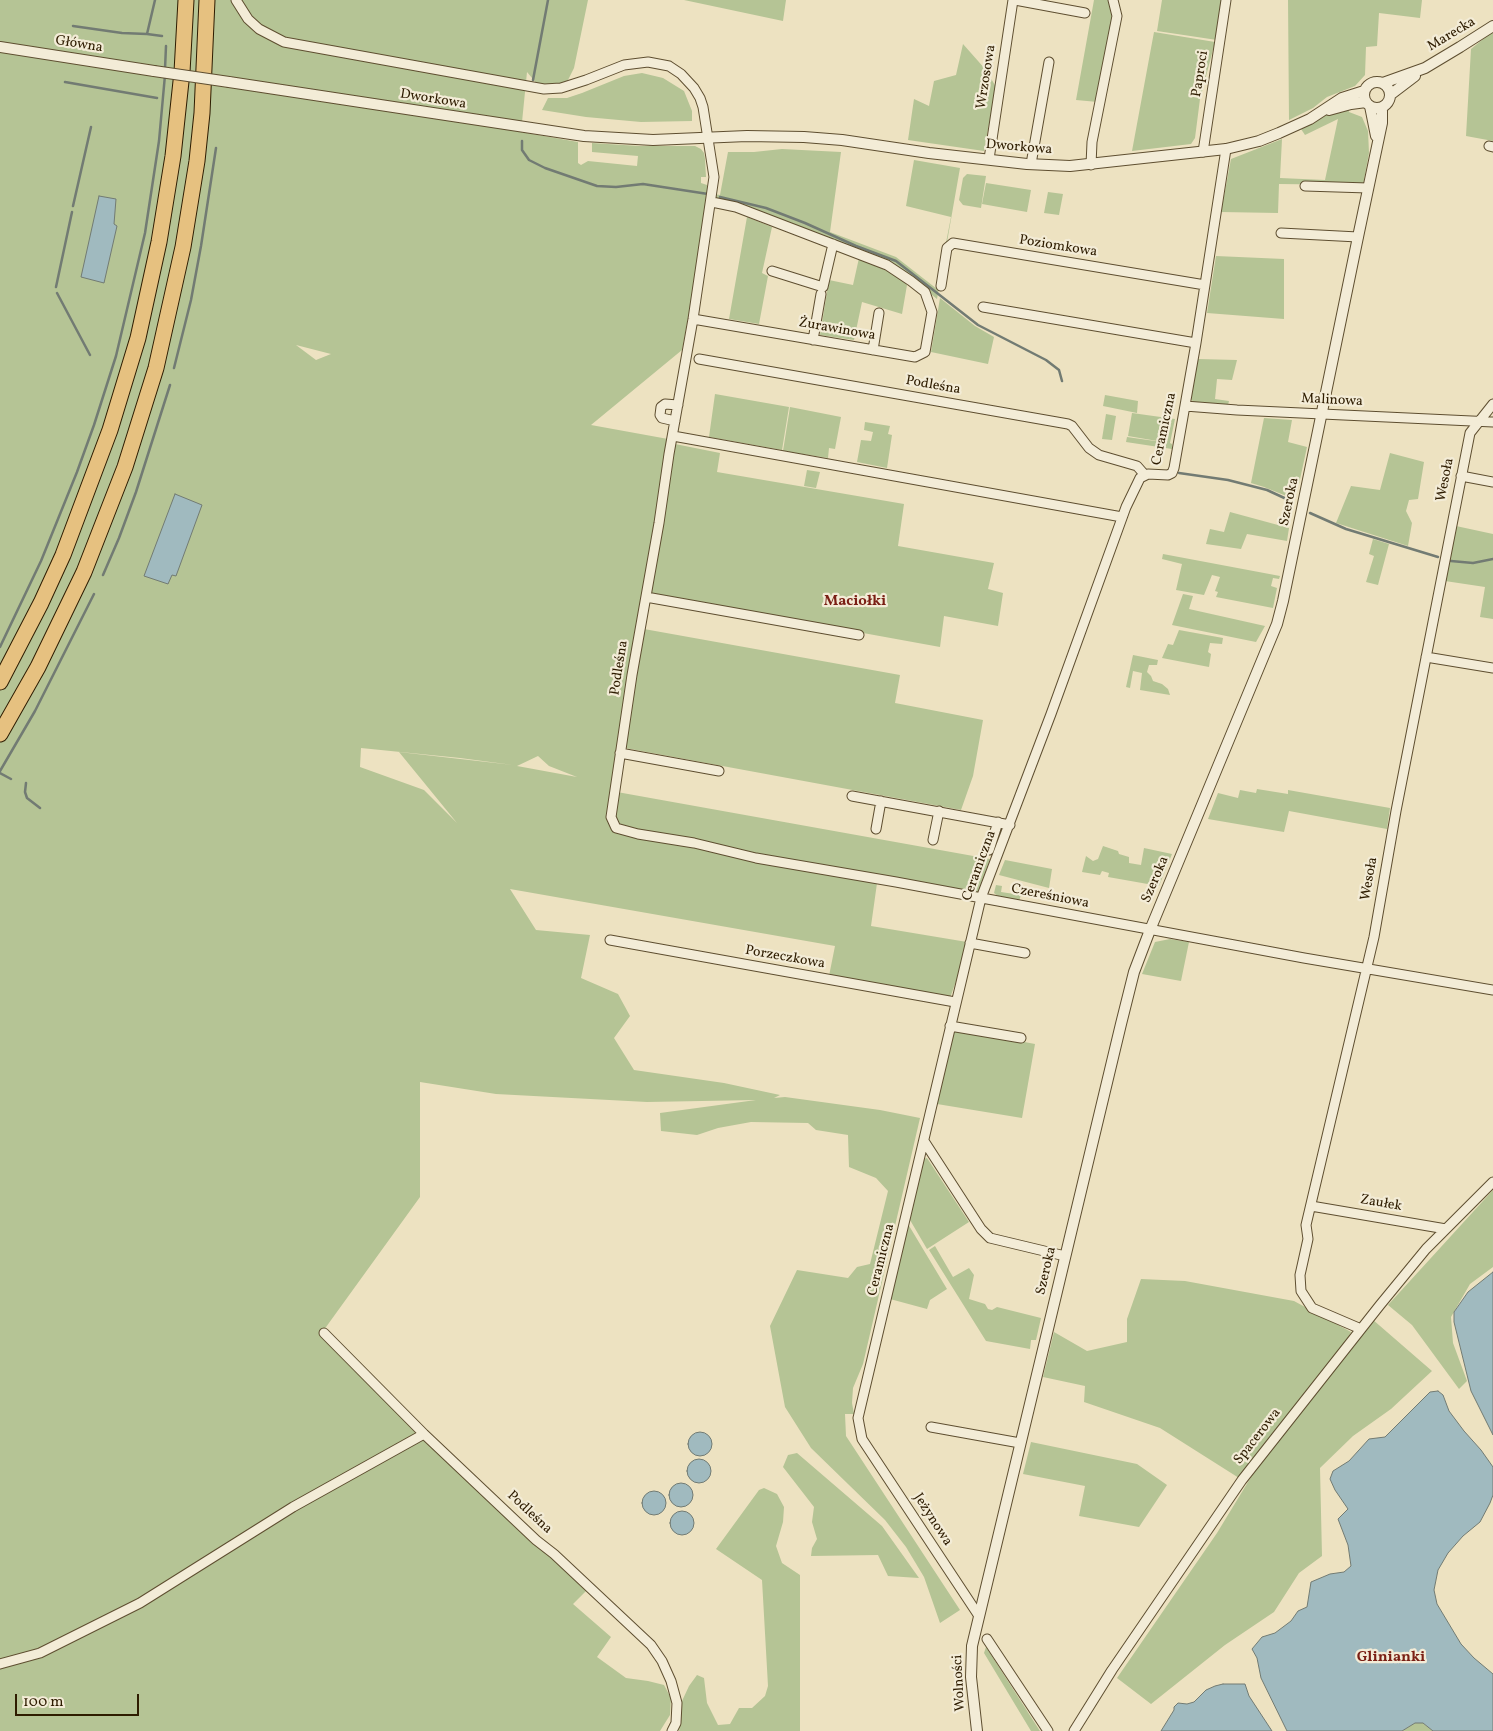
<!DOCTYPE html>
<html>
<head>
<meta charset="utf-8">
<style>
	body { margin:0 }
	#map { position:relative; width:1493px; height:1731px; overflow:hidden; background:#ede2c1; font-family:Vollkorn,serif }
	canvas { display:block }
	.scale { position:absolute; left:15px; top:1694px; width:124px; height:22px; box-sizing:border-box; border:2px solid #2e1c00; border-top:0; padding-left:6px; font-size:15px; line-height:18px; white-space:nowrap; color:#2e1c00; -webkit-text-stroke:4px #f3ecd7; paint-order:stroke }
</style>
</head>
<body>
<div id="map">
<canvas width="1493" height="1731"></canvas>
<div class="scale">100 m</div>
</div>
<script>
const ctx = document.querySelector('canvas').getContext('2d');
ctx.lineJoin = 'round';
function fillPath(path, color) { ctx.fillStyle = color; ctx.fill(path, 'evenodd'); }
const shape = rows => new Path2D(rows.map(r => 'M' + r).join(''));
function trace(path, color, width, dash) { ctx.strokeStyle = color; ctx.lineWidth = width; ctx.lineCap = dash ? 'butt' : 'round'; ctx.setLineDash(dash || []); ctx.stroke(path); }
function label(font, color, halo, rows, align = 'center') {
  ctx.font = font + ' Vollkorn,serif'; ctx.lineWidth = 4.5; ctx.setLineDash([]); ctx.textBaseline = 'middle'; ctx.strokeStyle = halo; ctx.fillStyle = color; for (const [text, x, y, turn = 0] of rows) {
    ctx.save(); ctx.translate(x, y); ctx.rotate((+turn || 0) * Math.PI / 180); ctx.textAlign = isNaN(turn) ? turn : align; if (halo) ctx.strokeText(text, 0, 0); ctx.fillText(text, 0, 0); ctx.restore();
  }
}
fillPath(shape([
	[0,0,588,0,574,68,566,84,537,84,527,72,521,132,578,142,578,163,581,165,588,161,637,166,638,156,592,152,592,143,639,146,695,146,701,149,704,153,705,159,706,177,701,177,701,183,707,185,708,193,720,195,728,152,754,152,782,149,841,152,830,232,896,257,937,289,951,217,906,206,914,160,960,168,937,299,900,269,747,208,709,206,682,350,591,425,668,439,675,444,720,453,717,472,904,504,898,546,994,563,988,589,1003,593,998,626,944,616,940,647,649,594,644,629,900,675,895,703,983,720,973,776,961,810,625,748,617,792,990,859,977,894,878,876,871,926,967,942,960,970,950,998,829,976,835,946,510,889,536,930,590,935,581,978,618,994,630,1016,614,1038,634,1070,724,1083,780,1095,774,1098,785,1097,880,1110,920,1118,863,1364,853,1388,852,1403,854,1414,845,1414,846,1436,960,1610,940,1623,924,1577,906,1547,885,1520,811,1448,785,1407,770,1326,797,1270,848,1278,857,1267,870,1264,888,1191,876,1178,849,1167,848,1135,816,1130,808,1123,751,1122,718,1128,697,1135,661,1131,660,1113,756,1100,647,1102,496,1094,420,1082,420,1197,321,1334,587,1590,573,1604,611,1637,597,1657,626,1678,648,1681,664,1685,671,1698,670,1715,660,1731,0,1731],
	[296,345,331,354,316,360],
	[361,748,460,758,513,765,399,752,457,823,424,790,360,767],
	[538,756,549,766,577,777,517,766],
	[684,0,786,0,783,21],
	[1094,0,1111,0,1115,15,1098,102,1076,100],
	[1162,0,1222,0,1217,40,1157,31],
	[1288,0,1422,0,1420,18,1379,13,1377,46,1366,47,1365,75,1355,86,1327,97,1313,108,1289,120],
	[1493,31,1493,141,1466,136,1471,49],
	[1154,32,1215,42,1200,99,1195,138,1191,144,1132,151],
	[963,44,986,70,996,87,984,151,908,140,914,99,929,106,934,81,956,75],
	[642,73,663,78,684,91,692,111,692,121,641,122,586,117,542,110,548,98,567,98,582,93,624,76],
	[1348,107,1349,112,1362,117,1368,131,1369,153,1363,185,1279,184,1278,213,1221,212,1231,159,1282,139,1280,178,1325,180,1338,119,1305,135,1301,129,1330,113],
	[967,174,986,176,981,208,963,205,959,200,963,178],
	[986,183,1031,190,1027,212,982,204],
	[1048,192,1063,194,1059,215,1044,213],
	[747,217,772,227,762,273,768,276,759,324,729,319],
	[1216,256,1284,259,1284,319,1207,313],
	[859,258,896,275,907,285,902,314,862,302,854,340,820,335,829,280,853,285],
	[940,298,975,326,994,337,988,364,931,352],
	[1198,359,1237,360,1232,380,1217,379,1215,399,1229,401,1228,405,1194,403,1191,399],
	[715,394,789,407,782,450,709,437],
	[1105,395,1138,401,1137,413,1103,406],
	[790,407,841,417,835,449,829,448,828,458,783,451],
	[1132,413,1175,419,1170,443,1172,444,1172,449,1126,442,1127,437,1169,443,1128,436],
	[1106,414,1116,416,1112,440,1102,439],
	[1264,418,1292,420,1288,442,1307,447,1299,484,1292,483,1289,497,1264,487,1251,483],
	[865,422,890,426,888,434,892,435,887,468,857,462,861,440,871,441,873,432,864,430],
	[1390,453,1424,462,1418,499,1409,500,1406,511,1412,523,1408,546,1336,523,1351,486,1380,490],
	[807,470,820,472,816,488,804,486],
	[1230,512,1289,528,1287,541,1247,534,1241,549,1206,544,1210,529,1224,532],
	[1456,526,1493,534,1493,619,1480,617,1485,587,1445,581],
	[1373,539,1389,544,1378,585,1366,582,1374,556,1369,554],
	[1163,554,1280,576,1279,579,1273,578,1271,586,1277,588,1273,608,1216,597,1218,592,1215,591,1220,577,1212,575,1204,595,1176,590,1182,564,1162,559],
	[1183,594,1193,596,1189,609,1265,626,1256,642,1172,625],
	[1179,630,1223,638,1222,644,1210,643,1208,652,1211,654,1209,667,1162,658,1168,644,1173,645],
	[1133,655,1158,660,1157,665,1149,665,1147,672,1151,676,1153,681,1162,684,1168,689,1170,695,1140,690,1142,673,1133,671,1130,688,1126,687],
	[1257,789,1288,794,1288,790,1390,808,1387,829,1289,811,1284,832,1208,819,1218,793,1238,798,1240,790,1256,793],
	[1103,846,1118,851,1119,854,1129,857,1129,863,1141,865,1144,848,1172,854,1159,886,1108,877,1109,873,1102,871,1100,875,1082,872,1086,856,1093,861,1098,859],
	[1005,860,1052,869,1049,888,999,875],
	[996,885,1002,886,1001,892,1021,895,1019,901,999,897,994,893],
	[1170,939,1189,942,1181,981,1142,974,1155,942],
	[955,1029,1035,1044,1022,1118,937,1104],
	[927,1158,969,1222,927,1249,910,1220,923,1159],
	[1493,1190,1493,1267,1470,1284,1451,1317,1453,1343,1467,1381,1459,1389,1412,1325,1388,1305],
	[908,1224,947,1289,930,1300,927,1309,890,1299],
	[935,1246,953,1277,969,1268,974,1275,969,1299,985,1304,988,1309,992,1310,997,1307,1041,1318,1036,1340,1031,1340,1030,1349,986,1341,929,1250],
	[1141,1279,1185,1281,1294,1301,1351,1332,1344,1346,1239,1478,1160,1428,1084,1402,1085,1386,1043,1377,1054,1332,1087,1351,1127,1342,1127,1319],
	[1372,1319,1432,1371,1391,1409,1353,1436,1320,1468,1322,1556,1299,1573,1274,1612,1225,1645,1151,1704,1117,1678,1217,1533,1262,1459],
	[1031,1442,1137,1464,1167,1485,1139,1527,1079,1516,1085,1486,1023,1474],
	[797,1453,882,1526,919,1578,888,1576,878,1555,811,1556,812,1548,817,1539,812,1522,814,1507,783,1467,788,1455],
	[764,1488,777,1494,784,1507,783,1522,776,1546,782,1563,800,1575,800,1731,679,1731,682,1701,689,1686,697,1675,704,1678,707,1703,718,1725,730,1724,739,1708,752,1708,765,1696,768,1686,762,1580,716,1549,759,1490],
	[986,1647,1040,1731,1031,1731,984,1653],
	[1415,1723,1423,1723,1433,1731,1402,1731]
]), '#b5c495');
const water = shape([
	[99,196,116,199,114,224,117,226,104,283,81,277,99,196],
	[175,494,202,505,176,576,172,575,168,584,144,576,175,494],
	[1493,1272,1493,1435,1471,1391,1454,1322,1454,1312,1468,1292,1493,1272],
	[1438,1391,1443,1395,1449,1411,1464,1431,1481,1450,1493,1467,1493,1495,1490,1503,1480,1522,1463,1536,1448,1553,1438,1570,1434,1590,1437,1604,1461,1644,1474,1658,1493,1674,1493,1731,1433,1731,1423,1723,1415,1723,1402,1731,1287,1731,1261,1678,1257,1658,1252,1649,1262,1637,1275,1633,1291,1621,1298,1611,1307,1607,1311,1582,1330,1574,1344,1572,1351,1566,1348,1545,1338,1519,1348,1509,1335,1490,1330,1479,1333,1471,1349,1461,1369,1439,1385,1437,1430,1392,1438,1391],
	'688 1444a12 12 0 1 1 24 0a12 12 0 1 1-24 0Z',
	'687 1471a12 12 0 1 1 24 0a12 12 0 1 1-24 0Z',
	'669 1495a12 12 0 1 1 24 0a12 12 0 1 1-24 0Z',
	'642 1503a12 12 0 1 1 24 0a12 12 0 1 1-24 0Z',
	'670 1523a12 12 0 1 1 24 0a12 12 0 1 1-24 0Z',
	[1223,1684,1245,1684,1249,1696,1272,1731,1161,1731,1174,1710,1174,1707,1178,1703,1187,1704,1194,1702,1206,1690,1215,1686,1223,1684]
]);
fillPath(water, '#a0babf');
trace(water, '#727b73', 1);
trace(shape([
	[155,0,147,34,162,36],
	[73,26,122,33,147,34],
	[165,69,166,46],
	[533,80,548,0],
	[65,82,157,98],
	[522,141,522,150,529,160,545,168,597,186,616,187,643,184,708,194],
	[720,197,766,208,805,223,856,246,896,261,978,325,1046,360,1059,370,1062,381],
	[73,206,91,127],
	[56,287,72,212],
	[57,293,90,355],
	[174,368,191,300,201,246,216,148],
	[1179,473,1228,480,1267,490,1293,502],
	[1310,513,1346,529,1438,557],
	[1451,561,1473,563,1493,559],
	[103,575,119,538,136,492,170,385],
	[0,647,41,561,77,472,94,425,116,356,145,233,159,141,165,75],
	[0,771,35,711,94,594],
	[0,773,11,779],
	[26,783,25,792,27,798,40,808]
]), '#727b73', 2.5);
const minor = shape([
	[236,0,248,19,259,29,284,42,544,89,561,88,586,80,624,65,648,62,669,66,681,74,694,88,700,98,703,107,714,177,693,319,669,454,659,523,632,675,611,817,616,828,638,834,694,843,756,858,896,882,1304,958,1493,990],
	[1015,0,1085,13],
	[1489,146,1493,147],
	[1203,152,1226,0],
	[989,159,1013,0],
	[1031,164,1049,62],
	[1091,165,1092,142,1117,16,1113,0],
	[1305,186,1368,188],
	[1281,233,1358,237],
	[772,271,823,287,833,244],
	[941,286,947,248,953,243,1205,285],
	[983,307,1196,343],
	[693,319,915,357,925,352,932,312,925,292,911,281,887,265,762,217,736,207,712,202],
	[813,340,821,294],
	[873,350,879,313],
	[699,359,1068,424,1072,426,1089,448,1099,455,1137,466,1144,474],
	[1185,406,1237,410,1493,422],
	[675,421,662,418,660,415,661,407,665,404,678,405],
	[673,436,1122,517],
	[1461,476,1493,482],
	[646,597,859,635],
	[1426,657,1493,668],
	[620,753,719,771],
	[852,796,1010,825],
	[876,829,881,801],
	[933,840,939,811],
	[989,850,998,822],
	[610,940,955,1002],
	[970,943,1025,953],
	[950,1026,1021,1038],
	[924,1141,981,1229,990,1238,1065,1256],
	[1311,1206,1446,1229],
	[1361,1329,1312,1308,1301,1291,1300,1275,1308,1239,1306,1225,1374,937,1396,811,1470,433,1493,404],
	[324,1333,424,1434,536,1540,554,1554,651,1645,662,1661,671,1681,677,1703,676,1723,672,1731],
	[931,1427,1020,1443],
	[979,1616,862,1439,858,1418,981,898,1051,714,1126,507,1140,478,1148,474,1168,475,1172,473,1174,468,1196,343,1226,149],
	[987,1639,1048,1731],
	[0,1664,40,1653,140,1603,293,1507,424,1434],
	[1074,1731,1112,1670,1242,1480,1380,1305,1426,1249,1493,1182]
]);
const tertiary = shape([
	[0,47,154,71],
	'1364 95a13 13 0 1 1 26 0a13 13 0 1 1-26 0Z',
	[229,82,584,136,653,140,747,136,804,137,842,140,929,153,1027,164,1070,166,1226,149,1259,141,1279,133,1310,119,1342,98,1364,91],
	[1383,83,1425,68,1460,47,1493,26],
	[1390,95,1415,76],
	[1370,106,1376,136],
	[1329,110,1351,104,1366,102],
	[977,1731,971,1677,972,1646,1121,1024,1134,972,1150,930,1277,624,1283,601,1358,237,1382,123,1382,107]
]);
const motorway = shape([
	[0,682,41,603,63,555,110,430,138,338,159,242,173,156,182,72,186,0],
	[0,734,38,667,84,572,125,467,156,368,183,247,197,161,202,113,207,0]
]);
trace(minor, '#5e4e30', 11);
trace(tertiary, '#5e4e30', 12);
trace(motorway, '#2e1c00', 17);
trace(minor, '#f3ecd7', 9);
trace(tertiary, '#f3ecd7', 10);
trace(motorway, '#e6c180', 15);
const tertiaryBridge = shape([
	[154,71,229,82]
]);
trace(tertiaryBridge, '#5e4e30', 12, []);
trace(tertiaryBridge, '#f3ecd7', 10);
label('14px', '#2e1c00', '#f3ecd7', [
	["Marecka",1452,35,-31],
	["Główna",79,45,9],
	["Paproci",1201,74,-81],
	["Wrzosowa",987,77,-81],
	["Dworkowa",433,100,9],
	["Dworkowa",1019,148,5],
	["Poziomkowa",1058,247,9],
	["Żurawinowa",837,330,10],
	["Podleśna",933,386,10],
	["Malinowa",1332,401,3],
	["Ceramiczna",1165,429,-78],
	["Wesoła",1446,480,-79],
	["Szeroka",1290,502,-78],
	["Podleśna",620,668,-81],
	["Ceramiczna",980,866,-70],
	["Wesoła",1370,879,-80],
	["Szeroka",1156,880,-67],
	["Czereśniowa",1050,897,11],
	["Porzeczkowa",785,958,10],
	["Zaułek",1381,1204,10],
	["Ceramiczna",882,1260,-76],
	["Szeroka",1047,1271,-77],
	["Spacerowa",1258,1437,-52],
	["Podleśna",529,1513,43],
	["Jeżynowa",932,1520,57],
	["Wolności",960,1683,-93]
]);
label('bold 15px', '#7a1f14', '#f3ecd7', [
	["Maciołki",855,602],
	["Glinianki",1391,1658]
]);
</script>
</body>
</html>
